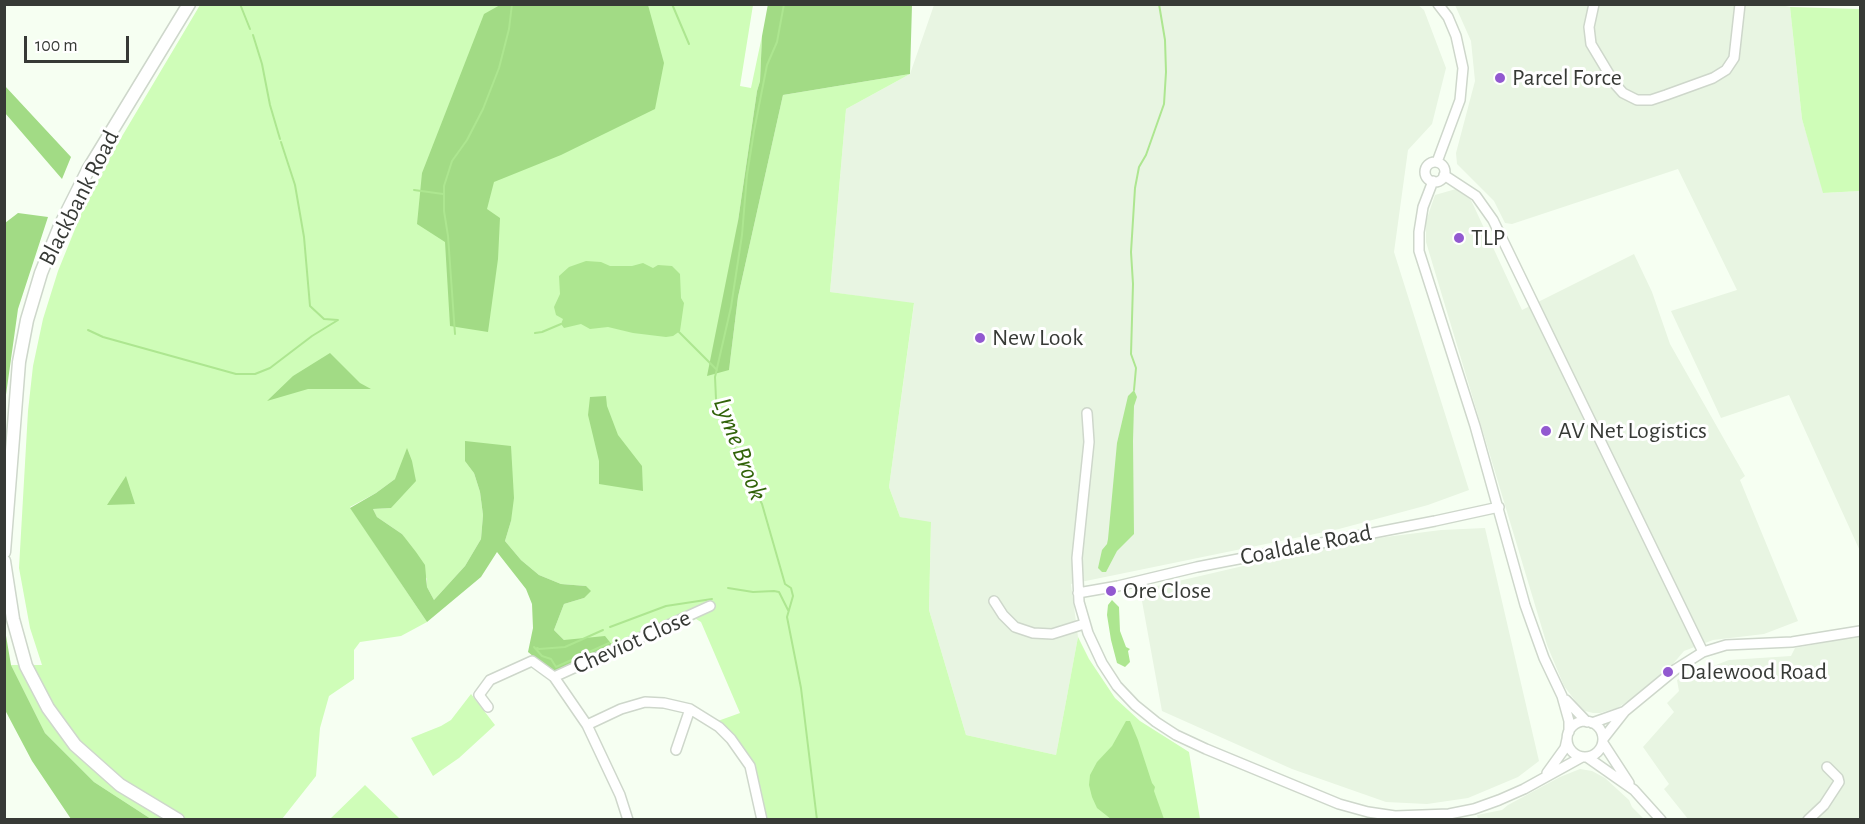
<!DOCTYPE html>
<html>
<head>
<meta charset="utf-8">
<style>
	body { margin:0 }
	#map { position:relative; width:1865px; height:824px; overflow:hidden; background:#f6fff2; font-family:"Alegreya Sans",sans-serif }
	canvas { display:block }
	.frame { position:absolute; inset:0; border:6px solid #373a36; pointer-events:none }
	.scale { position:absolute; left:24px; top:36px; width:105px; height:27px; box-sizing:border-box; border:3px solid #373a36; border-top:0; padding-left:8px; font-size:18px; line-height:21px; white-space:nowrap; color:#373a36; -webkit-text-stroke:4px #fff; paint-order:stroke }
</style>
</head>
<body>
<div id="map">
<canvas width="1865" height="824"></canvas>
<div class="frame"></div>
<div class="scale">100 m</div>
</div>
<script>
const ctx = document.querySelector('canvas').getContext('2d');
ctx.lineJoin = 'round';
function fillPath(path, color) { ctx.fillStyle = color; ctx.fill(path, 'evenodd'); }
const shape = rows => new Path2D(rows.map(r => 'M' + r).join(''));
function trace(path, color, width, dash) { ctx.strokeStyle = color; ctx.lineWidth = width; ctx.lineCap = dash ? 'butt' : 'round'; ctx.setLineDash(dash || []); ctx.stroke(path); }
function label(font, color, halo, rows, align = 'center') {
  ctx.font = font + ' "Alegreya Sans",sans-serif'; ctx.lineWidth = 6; ctx.setLineDash([]); ctx.textBaseline = 'middle'; ctx.strokeStyle = halo; ctx.fillStyle = color; for (const [text, x, y, turn = 0] of rows) {
    ctx.save(); ctx.translate(x, y); ctx.rotate((+turn || 0) * Math.PI / 180); ctx.textAlign = isNaN(turn) ? turn : align; if (halo) ctx.strokeText(text, 0, 0); ctx.fillText(text, 0, 0); ctx.restore();
  }
}
fillPath(shape([
	[1776,4,1790,7,1802,119,1824,193,1860,191,1860,551,1789,395,1721,418,1671,311,1737,290,1678,169,1512,224,1505,223,1494,201,1457,164,1456,153,1475,81,1471,41,1455,5],
	[934,5,1418,5,1424,10,1446,68,1432,124,1408,150,1394,252,1469,490,1428,505,1339,529,1071,584,1078,637,1056,755,966,735,929,610,931,523,900,517,889,487,914,304,830,292,846,109,910,74],
	[1456,189,1471,200,1522,310,1634,254,1652,292,1670,344,1745,476,1740,480,1798,621,1764,634,1713,640,1684,651,1666,672,1635,697,1617,708,1600,713,1593,713,1585,711,1577,703,1564,686,1547,645,1426,242,1426,221,1435,195],
	[1485,528,1539,761,1518,777,1468,798,1427,804,1386,802,1292,769,1162,711,1140,590,1346,542,1441,530],
	[1860,636,1860,819,1688,819,1664,789,1669,784,1643,747,1674,712,1667,703,1679,691,1677,680,1729,660,1791,656,1795,648],
	[1580,769,1592,771,1605,778,1629,800,1632,807,1644,819,1478,819,1477,815,1502,810,1508,805,1560,777]
]), '#e8f5e2');
fillPath(shape([
	[200,5,753,5,740,86,751,88,762,36,760,81,757,91,738,221,729,370,738,297,783,95,910,74,846,109,830,292,914,303,889,487,900,517,931,522,929,610,966,735,1056,755,1078,637,1089,659,1115,698,1140,721,1189,752,1200,819,757,819,748,772,737,750,715,722,740,713,701,622,696,619,618,654,613,646,564,640,554,630,564,604,584,598,586,586,561,584,539,575,521,560,505,541,511,521,465,461,474,473,480,492,483,515,481,539,465,566,434,600,427,587,427,579,402,534,377,517,373,509,391,508,395,479,376,493,350,507,427,622,401,636,360,642,354,650,354,679,329,696,320,728,316,776,282,819,151,819,94,782,45,733,11,665,42,665,30,628,19,568,28,411,33,366,43,319,58,271,84,207,115,148],
	[1790,7,1860,9,1860,191,1823,193,1802,119],
	[471,694,495,725,459,758,433,776,411,738,441,726,451,720],
	[365,785,400,819,330,819]
]), '#cffdb8');
fillPath(shape([
	[768,4,912,5,910,74,783,95,738,297,729,370,707,376,738,221,757,91,760,81,762,36],
	[500,5,648,5,664,63,655,109,561,155,494,182,487,209,500,218,498,259,488,332,450,326,445,242,417,224,422,173,484,14],
	[5,86,71,157,62,179,5,113],
	[18,213,48,217,18,309,5,402,5,223],
	[330,353,360,383,371,389,308,389,267,401,293,376],
	[606,396,607,406,618,435,642,466,643,491,599,484,599,461,588,415,590,397],
	[465,441,511,446,514,498,511,521,505,541,521,560,539,575,561,584,586,586,591,591,584,598,564,604,554,630,564,640,605,636,613,646,558,671,550,670,528,652,533,628,532,604,526,589,497,552,481,577,427,622,350,508,376,493,395,479,407,448,412,461,416,481,391,508,373,509,377,517,402,534,416,552,425,565,427,587,434,600,465,566,481,539,483,515,480,492,474,473,465,461],
	[126,476,135,504,107,505],
	[4,624,11,665,45,733,94,782,151,819,71,819,32,761,5,710]
]), '#a2db85');
fillPath(shape([
	[586,261,601,262,610,266,632,266,643,263,653,268,658,265,672,266,680,274,681,298,684,303,680,331,673,336,666,337,633,333,608,327,590,329,581,324,564,328,561,324,563,319,556,315,554,307,560,294,559,276,569,267],
	[1134,390,1137,397,1134,406,1133,441,1134,534,1117,551,1106,572,1102,572,1098,568,1102,550,1107,544,1108,539,1117,443,1128,396],
	[1112,600,1119,607,1120,631,1126,647,1130,649,1128,651,1130,662,1125,667,1117,663,1111,640,1107,615,1108,605],
	[1126,721,1130,721,1138,740,1152,783,1155,787,1154,791,1164,819,1111,819,1097,808,1092,797,1089,785,1090,775,1097,762,1112,746]
]), '#ade690');
trace(shape([
	[240,4,250,29],
	[672,4,689,44],
	[784,4,777,42,767,65,754,131,747,175,742,235,731,307,715,377,716,399,722,418,745,472,762,504,785,584,791,588,793,596,787,617,801,688,817,820],
	[253,35,262,64,270,105,280,139],
	[414,190,443,194],
	[88,330,103,337,236,374,255,374,270,368,312,336,338,320,324,319,310,306,304,237,295,185,281,142],
	[679,332,717,370],
	[535,333,542,332,561,324],
	[455,334,448,236,444,211,444,186,452,161,467,140,483,109,499,68,509,29,512,4],
	[1134,390,1136,368,1131,354,1133,284,1131,252,1135,188,1139,167,1146,155,1164,104,1166,72,1165,40,1159,4],
	[728,588,753,592,774,591,779,592,788,610],
	[610,627,666,606,712,599],
	[534,647,542,656,551,659,556,667,609,643],
	[537,648,539,649,565,647,603,630]
]), '#ade690', 2);
const minor = shape([
	[1594,4,1589,27,1591,44,1615,84,1623,93,1637,100,1651,100,1666,95,1713,78,1726,70,1734,58,1740,4],
	[1437,162,1460,100,1463,68,1456,36,1448,17,1438,4],
	'1425 172a10 10 0 1 1 20 0a10 10 0 1 1-20 0Z',
	[1444,175,1476,196,1493,220,1703,652],
	[1433,181,1423,207,1419,232,1419,251,1475,426,1525,605,1544,658,1562,696,1569,721,1569,732],
	[1087,413,1089,442,1077,558,1079,602,1088,633,1102,663,1117,686,1135,705,1156,722,1176,735,1206,749,1339,804,1368,812,1395,816,1449,814,1474,809,1499,800,1524,789,1582,757],
	[1078,593,1118,586,1197,567,1435,521,1499,507],
	[994,601,1003,615,1015,627,1033,633,1052,634,1084,624],
	[554,677,710,606],
	[1566,700,1587,722],
	[488,707,479,695,490,680,532,661,554,677,587,725,620,795,628,820],
	'1567 739a18 18 0 1 1 36 0a18 18 0 1 1-36 0Z',
	[1592,723,1623,712],
	[587,725,621,709,645,702,664,703,690,709,719,727,731,739,750,766,762,820],
	[1603,739,1625,711,1676,669,1703,652,1726,645,1792,642,1860,631],
	[1603,743,1629,783],
	[676,750,690,709],
	[1587,757,1634,790,1661,820],
	[1547,773,1565,748,1567,739],
	[1808,820,1824,805,1839,782,1838,778,1827,767]
]);
const major = shape([
	[4,552,19,362,27,320,41,273,60,226,88,170,189,4],
	[4,561,13,619,26,666,48,708,75,745,120,785,178,820]
]);
trace(minor, '#ced7cb', 12);
trace(major, '#ced7cb', 15);
trace(minor, '#fff', 9);
trace(major, '#fff', 12);
for (const [x, y, r, color] of [
	[1500,78,6,"#9259d0"],
	[1459,238,6,"#9259d0"],
	[980,338,6,"#9259d0"],
	[1546,431,6,"#9259d0"],
	[1111,591,6,"#9259d0"],
	[1668,672,6,"#9259d0"]
]) { const dot = new Path2D(); dot.arc(x, y, r, 0, 2 * Math.PI); ctx.fillStyle = color; ctx.fill(dot); trace(dot, '#fff', 2); }
label('24px', '#373a36', '#fff', [
	["Parcel Force",1512,78],
	["TLP",1471,238],
	["New Look",992,338],
	["AV Net Logistics",1558,431],
	["Ore Close",1123,591],
	["Dalewood Road",1680,672]
], 'left');
label('24px', '#373a36', '#fff', [
	["Blackbank Road",79,198,-63],
	["Coaldale Road",1306,545,-11],
	["Cheviot Close",632,642,-24]
]);
label('italic 26px', '#316309', '#fff', [
	["Lyme Brook",740,449,69]
]);
</script>
</body>
</html>
